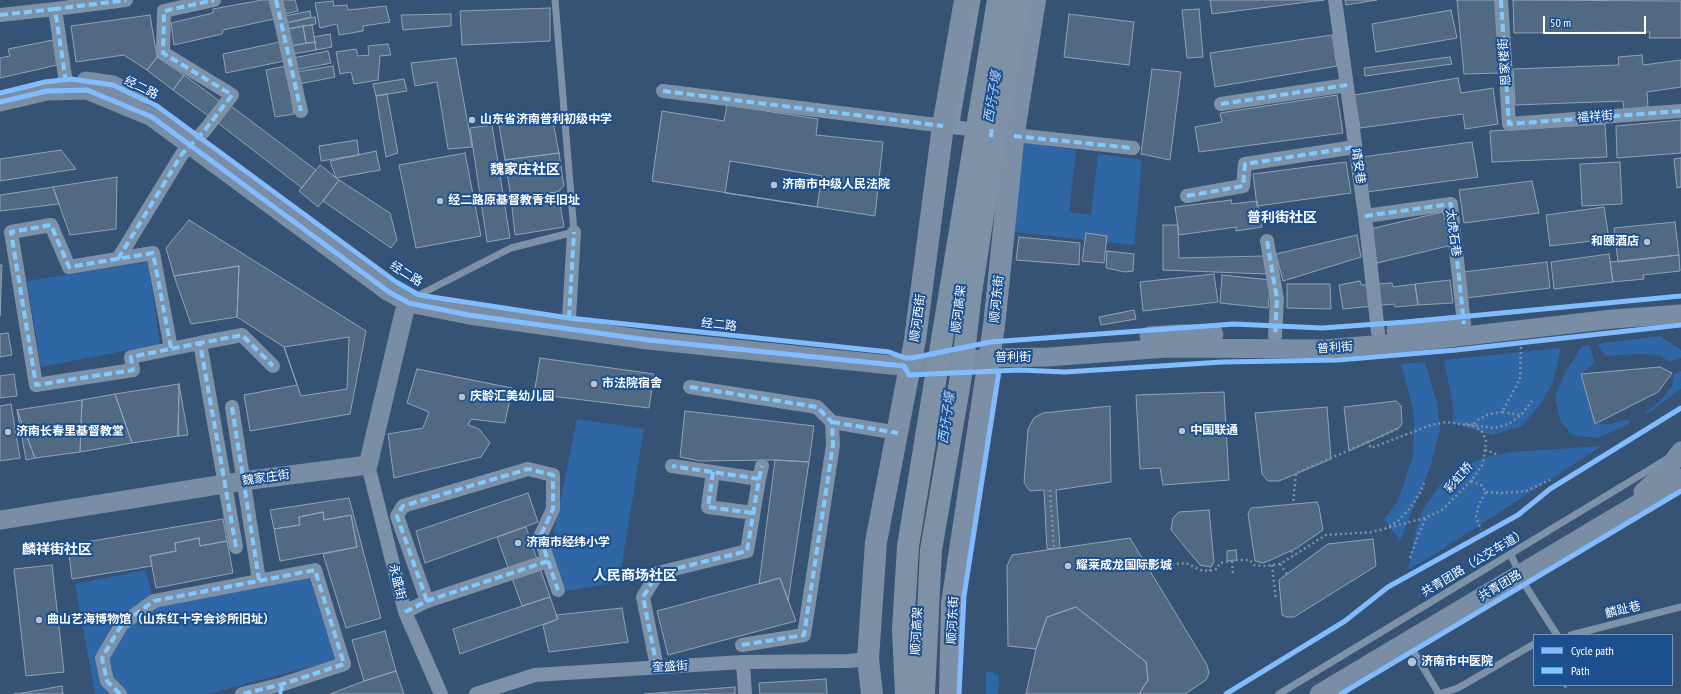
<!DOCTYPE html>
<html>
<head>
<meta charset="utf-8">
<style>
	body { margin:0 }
	#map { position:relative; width:1681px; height:694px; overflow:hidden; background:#365274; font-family:"PT Sans Narrow",sans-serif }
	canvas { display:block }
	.legend { position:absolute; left:1533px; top:634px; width:140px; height:52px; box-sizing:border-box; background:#1b4f8f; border:1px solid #7695bc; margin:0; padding:5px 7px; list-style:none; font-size:12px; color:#fff }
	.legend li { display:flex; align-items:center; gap:8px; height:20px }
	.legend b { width:20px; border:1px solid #7695bc }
	.scale { position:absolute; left:1543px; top:16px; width:103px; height:18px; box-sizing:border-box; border:2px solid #fff; border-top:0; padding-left:5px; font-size:12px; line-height:14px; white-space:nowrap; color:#fff; -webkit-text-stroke:3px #1b4f8f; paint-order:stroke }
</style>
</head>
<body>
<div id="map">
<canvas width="1681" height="694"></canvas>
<ul class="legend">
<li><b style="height:5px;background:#80bcff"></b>Cycle path</li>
<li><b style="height:5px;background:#80caff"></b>Path</li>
</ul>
<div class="scale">50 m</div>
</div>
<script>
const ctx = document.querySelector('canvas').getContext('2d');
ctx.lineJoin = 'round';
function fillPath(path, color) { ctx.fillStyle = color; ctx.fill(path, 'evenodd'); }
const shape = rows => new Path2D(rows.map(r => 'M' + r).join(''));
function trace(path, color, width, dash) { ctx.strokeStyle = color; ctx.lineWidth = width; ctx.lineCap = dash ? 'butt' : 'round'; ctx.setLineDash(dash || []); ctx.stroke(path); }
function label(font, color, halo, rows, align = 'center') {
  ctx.font = font + ' "PT Sans Narrow","Noto Sans SC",sans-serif'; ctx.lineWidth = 4; ctx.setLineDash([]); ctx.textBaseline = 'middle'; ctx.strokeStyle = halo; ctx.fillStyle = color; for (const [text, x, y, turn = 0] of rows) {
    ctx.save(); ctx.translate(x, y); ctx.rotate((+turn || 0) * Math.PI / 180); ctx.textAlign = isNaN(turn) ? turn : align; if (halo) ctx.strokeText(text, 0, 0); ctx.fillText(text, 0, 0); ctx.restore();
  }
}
fillPath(shape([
	[1024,143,1076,150,1069,212,1091,215,1098,154,1142,160,1134,245,1014,232],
	[148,262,160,344,41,367,27,281],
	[1660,336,1681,350,1681,358,1669,362,1660,355,1638,354,1606,356,1597,344],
	[1589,345,1595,362,1581,374,1595,424,1610,424,1629,419,1629,424,1598,438,1572,435,1560,420,1555,396,1565,373,1582,346],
	[1561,348,1552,385,1539,406,1522,426,1492,435,1452,423,1454,411,1444,360],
	[1425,362,1437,403,1440,430,1430,468,1400,541,1384,519,1398,501,1413,456,1414,413,1401,364],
	[1681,371,1681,389,1647,414,1645,413,1661,400,1672,386,1674,374],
	[577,419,644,429,619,582,566,591,551,547],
	[1602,446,1427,559,1408,569,1416,530,1422,511,1440,485,1461,468,1482,458,1512,452],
	[145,570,156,606,311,576,337,660,207,694,95,694,75,584],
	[986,672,992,672,999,676,998,694,986,694]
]), '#2f66a5');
const building = shape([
	[262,0,269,0,274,19,223,30,222,34,174,45,171,23,213,13,213,9,262,0],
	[281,0,295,0,298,11,284,14,281,0],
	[1210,0,1324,0,1212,14,1210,0],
	[1345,0,1377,0,1346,5,1345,0],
	[1457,0,1496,0,1501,73,1464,74,1457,0],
	[1513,0,1681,1,1681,38,1649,38,1650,32,1514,33,1513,0],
	[333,1,334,6,347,5,348,10,386,6,390,22,363,26,363,31,339,35,337,24,320,28,315,3,333,1],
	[550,8,550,41,462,45,460,11,550,8],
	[1199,9,1203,57,1187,58,1182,10,1199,9],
	[1451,10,1457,38,1376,52,1372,24,1451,10],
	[310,11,311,17,286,23,285,16,310,11],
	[451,14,451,26,403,30,401,15,451,14],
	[1069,14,1134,22,1129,65,1064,57,1069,14],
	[150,15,157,57,147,70,124,55,76,62,71,26,150,15],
	[315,17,316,24,288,29,286,23,315,17],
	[312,25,315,42,306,43,303,26,312,25],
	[303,26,306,43,291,46,288,29,303,26],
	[330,34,332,47,316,50,314,37,330,34],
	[1332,35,1337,66,1215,87,1210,53,1332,35],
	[53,40,57,65,0,78,0,58,10,56,8,49,53,40],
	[280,42,284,61,226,73,223,54,280,42],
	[315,42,316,50,293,54,291,46,315,42],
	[388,44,391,55,380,56,378,80,354,84,351,72,340,74,336,52,356,49,358,56,369,55,368,46,388,44],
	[328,51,331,63,295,70,293,58,328,51],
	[1642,55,1643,65,1681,60,1681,87,1647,92,1648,107,1624,110,1623,101,1515,105,1513,69,1619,65,1618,57,1642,55],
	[157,57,184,75,173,90,147,70,157,57],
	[1450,57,1452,64,1365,76,1364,68,1450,57],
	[456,58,472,147,448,149,437,82,415,86,411,63,456,58],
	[286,66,294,114,275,117,266,70,286,66],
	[333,66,335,77,299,84,296,72,333,66],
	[1152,69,1181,72,1170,160,1141,154,1152,69],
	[184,75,229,108,218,123,173,90,184,75],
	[1458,78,1461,93,1493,88,1498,124,1465,129,1463,114,1360,128,1354,95,1458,78],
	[404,79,407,91,376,96,373,84,404,79],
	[387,94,398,153,386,157,376,96,387,94],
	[1337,95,1343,133,1199,152,1195,127,1222,122,1220,113,1337,95],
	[727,105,818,119,816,135,883,142,875,216,652,181,662,111,724,121,727,105],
	[231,106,316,170,302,188,218,123,231,106],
	[552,117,559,153,505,160,499,125,552,117],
	[1681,120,1681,153,1617,158,1616,126,1681,120],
	[1605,124,1607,157,1492,162,1490,131,1605,124],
	[492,125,510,238,487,242,470,128,492,125],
	[357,140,359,155,321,161,319,146,357,140],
	[1472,142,1478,177,1367,192,1362,157,1472,142],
	[61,150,76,169,0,181,0,159,61,150],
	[376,151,380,170,336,178,330,161,376,151],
	[465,153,481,236,416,248,399,165,465,153],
	[559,153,564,186,558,192,511,198,505,160,559,153],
	[1681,158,1681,187,1677,188,1674,159,1681,158],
	[730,161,822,176,817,207,725,193,730,161],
	[1346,162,1351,193,1257,206,1253,174,1346,162],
	[1620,162,1622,204,1582,206,1580,164,1620,162],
	[320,165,339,180,318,207,299,191,320,165],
	[117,177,116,229,70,235,53,187,117,177],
	[339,180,390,213,397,240,391,248,323,201,339,180],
	[1532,181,1539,213,1464,223,1459,190,1532,181],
	[53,187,59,204,0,211,0,195,53,187],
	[558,192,564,227,515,235,511,198,558,192],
	[1231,200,1232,204,1257,201,1262,227,1236,231,1236,227,1179,235,1175,207,1231,200],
	[1604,207,1609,239,1550,246,1546,215,1604,207],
	[1443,212,1452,245,1377,263,1370,229,1443,212],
	[189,220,366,331,350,414,250,431,244,395,297,385,284,347,237,317,239,266,174,276,166,248,189,220],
	[1675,222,1679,255,1618,262,1614,228,1675,222],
	[1163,225,1178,225,1179,258,1264,256,1266,274,1163,270,1163,225],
	[1086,233,1107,236,1104,263,1082,261,1086,233],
	[1357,235,1361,257,1283,281,1276,254,1357,235],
	[1019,237,1080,243,1079,265,1016,260,1019,237],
	[1107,251,1134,254,1133,271,1125,272,1106,268,1107,251],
	[1609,254,1613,282,1554,289,1551,262,1609,254],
	[1679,255,1680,271,1643,275,1644,279,1613,282,1610,262,1679,255],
	[1547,262,1550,288,1466,298,1463,272,1547,262],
	[0,265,2,265,0,316,0,265],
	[239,266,237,317,191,324,174,276,239,266],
	[1214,274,1218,302,1143,311,1140,282,1214,274],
	[1222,275,1271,280,1268,308,1220,303,1222,275],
	[1450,280,1453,303,1418,305,1415,284,1450,280],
	[1360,281,1361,285,1392,283,1393,287,1415,284,1418,305,1395,307,1394,304,1343,309,1339,285,1360,281],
	[1287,284,1330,284,1331,309,1287,308,1287,284],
	[1134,310,1136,319,1101,325,1099,317,1134,310],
	[8,333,12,355,0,357,0,334,8,333],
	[349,337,347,389,301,396,284,347,349,337],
	[540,358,654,374,649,408,534,394,540,358],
	[1660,367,1672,373,1658,392,1595,424,1581,374,1660,367],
	[417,369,512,388,505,423,471,419,468,425,479,429,490,443,481,457,394,478,388,434,423,428,429,412,407,403,417,369],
	[14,374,17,396,0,398,0,376,14,374],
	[179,384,178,436,132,443,115,394,179,384],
	[179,384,188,435,178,436,179,384],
	[1224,392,1229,480,1163,485,1160,468,1140,469,1136,395,1224,392],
	[115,394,132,443,80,452,82,400,115,394],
	[82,400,80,452,35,458,17,410,82,400],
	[1396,401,1401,406,1402,424,1399,428,1349,451,1344,407,1396,401],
	[11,404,20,458,0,461,0,406,11,404],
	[1110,406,1111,482,1056,490,1060,548,1047,549,1044,490,1030,491,1024,483,1028,429,1034,418,1043,413,1110,406],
	[1327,407,1331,459,1279,481,1268,481,1262,474,1255,413,1327,407],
	[17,410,35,458,26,460,17,410],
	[685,411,814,426,809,462,775,460,700,461,680,457,685,411],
	[775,460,809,462,788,601,780,578,759,584,775,460],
	[528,493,538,522,425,563,416,531,528,493],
	[349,498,381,618,346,628,323,554,357,547,351,515,324,520,323,512,299,517,300,525,274,529,270,510,349,498],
	[1317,502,1319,507,1323,530,1297,548,1273,559,1263,563,1255,561,1248,514,1251,508,1317,502],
	[1209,510,1214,562,1211,567,1200,565,1171,530,1173,518,1179,512,1209,510],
	[323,512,324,520,351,515,357,547,280,561,274,529,300,525,299,517,323,512],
	[223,519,227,541,200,546,199,538,175,543,176,551,150,556,152,566,72,579,68,545,223,519],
	[526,527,550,597,522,606,497,537,526,527],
	[199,538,200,546,227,541,233,573,156,588,150,556,176,551,175,543,199,538],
	[1130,538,1207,665,1209,673,1206,680,1185,694,1139,694,1148,680,1146,662,1076,607,1047,617,1036,649,1008,646,1007,566,1012,555,1130,538],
	[1373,539,1376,566,1294,617,1287,617,1282,615,1279,580,1328,544,1373,539],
	[1236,550,1237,560,1227,561,1227,551,1236,550],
	[52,565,64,672,26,676,14,569,52,565],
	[780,578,796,621,668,655,657,611,780,578],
	[550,597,558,619,460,654,453,629,550,597],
	[1076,607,1146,662,1148,680,1139,694,1026,694,1036,649,1047,617,1076,607],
	[622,608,628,642,549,652,543,625,558,619,556,615,622,608],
	[385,631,396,671,364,681,352,640,385,631],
	[396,671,404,694,330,694,364,681,396,671],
	[826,679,827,694,760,694,759,683,826,679],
	[62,686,63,694,14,694,22,693,62,686],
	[735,687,735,694,644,694,735,687]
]);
fillPath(building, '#526984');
trace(building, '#92a2b6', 1);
trace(shape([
	[1521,347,1520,379,1502,412,1521,415],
	[1466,424,1494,428,1509,424,1521,415,1532,401],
	[1474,424,1478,420,1489,414,1502,412],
	[1368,442,1399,428],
	[1485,450,1499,455],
	[1471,481,1481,485,1486,492,1479,504,1476,517,1481,530],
	[1050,490,1054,549],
	[1486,492,1501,493,1526,491,1552,479],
	[1385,529,1399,520,1410,508,1420,493,1425,480],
	[1291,551,1295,555],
	[1410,558,1419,533,1426,518],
	[1232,561,1233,574],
	[1280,564,1287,574],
	[1272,565,1276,600],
	[1147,567,1186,563,1200,570,1210,571,1217,569,1220,563,1237,560,1250,560,1254,565,1264,566,1280,564,1326,535,1372,532,1425,518,1442,510,1471,481,1483,464,1486,440,1481,430,1473,426,1447,422,1431,425,1371,448,1368,442,1296,473,1293,504],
	[1210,571,1211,567],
	[1565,688,1566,685]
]), '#7d92a8', 2.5, [2, 3]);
trace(shape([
	[962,125,956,123,977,0],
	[419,295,511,248,574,232,555,0],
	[1511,555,1525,585,1557,635],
	[1571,635,1681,607],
	[1408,642,1439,694,1458,688,1534,644],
	[1279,694,1667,459]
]), '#7d92a8', 7);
trace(shape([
	[276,0,301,111],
	[1335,0,1365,216,1378,332],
	[1501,0,1509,124,1681,111],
	[0,15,55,9],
	[67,90,55,9,126,0],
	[663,91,985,131],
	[1221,104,1347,85],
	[1005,134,1133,148],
	[1187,196,1243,186,1245,164,1355,147],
	[1365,216,1451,204,1464,324],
	[1267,241,1277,299,1275,336],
	[118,259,182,154,205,130,232,95,163,53,164,11,214,0],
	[569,318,574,232],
	[171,348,153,253,69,267,51,225,11,232,36,385,133,370,131,357,200,343],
	[690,387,817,407,832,422,833,445,804,635,742,645],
	[232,407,259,580],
	[832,422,898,433],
	[368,465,405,612,441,694],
	[713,472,708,507,753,513],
	[759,479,762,466],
	[236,547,200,343,242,335,273,366],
	[427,601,397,516,403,506,528,469,553,475,553,509,540,537,558,590],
	[405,612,427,601,548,561],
	[743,662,745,694],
	[657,667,643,597,658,573,747,551,759,479,672,466],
	[120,694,107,681,102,658,122,624,154,601,315,570,344,664,283,684,242,694],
	[476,694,535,675,743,662,849,661,868,659]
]), '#7d92a8', 14);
trace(shape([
	[86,81,113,85,140,98],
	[0,102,47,91,87,90,152,117,389,292,409,303,469,315,648,340,910,367,990,358,1048,357,1167,348,1325,349,1430,340,1613,319,1681,314],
	[1396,330,1461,324],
	[1149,336,1180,334,1214,334],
	[1643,492,1666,471,1681,451],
	[0,520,243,481,368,465,404,313,409,303],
	[1319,694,1681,478]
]), '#798da4', 19);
trace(shape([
	[872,694,868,659,876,542,915,340,943,126,965,0],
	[950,694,952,603,994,326,1014,132,1035,0]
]), '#7d8ea7', 22);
trace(shape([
	[906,694,903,630,908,546,998,0],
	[924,694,931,550,962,370,971,293,996,131,1020,0]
]), '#7e92a7', 22);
trace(shape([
	[276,0,301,111],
	[1501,0,1509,124,1681,111],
	[0,15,55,9],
	[66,82,55,9,126,0],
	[663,91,943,126],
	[1221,104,1347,85],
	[1014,136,1133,148],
	[991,137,992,125],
	[1187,196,1243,186,1245,164,1355,147],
	[1365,216,1451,204,1464,324],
	[1267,241,1277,299,1275,336],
	[118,259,182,154,205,130,232,95,163,53,164,11,214,0],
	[569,318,574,232],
	[171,348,153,253,69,267,51,225,11,232,36,385,133,370,131,357,200,343],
	[690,387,817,407,832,422,833,445,804,635,742,645],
	[232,407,259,580],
	[832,422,898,433],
	[713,472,708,507,753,513],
	[759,479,762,466],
	[236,547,200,343,242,335,273,366],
	[427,601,397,516,403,506,528,469,553,475,553,509,540,537,558,590],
	[405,612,427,601,548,561],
	[657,667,643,597,658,573,747,551,759,479,672,466],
	[120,694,107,681,102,658,122,624,154,601,315,570,344,664,283,684,242,694],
	[280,694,283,684]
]), '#80caff', 4, [8, 4]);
trace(shape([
	[0,93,45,82,71,79,113,85,157,106,396,282,419,295,569,318,889,352,905,358,912,358,991,342,1234,324,1322,328,1406,322,1681,296],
	[0,102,47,91,87,90,152,117,389,292,409,303,469,315,648,340,904,366,909,375,1019,370,1065,372,1223,362,1338,360,1456,350,1681,325],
	[959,694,964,596,999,371],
	[1226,694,1345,621,1388,587,1518,515,1550,489,1681,408],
	[1341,694,1681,491]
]), '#80bcff', 5);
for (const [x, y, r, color] of [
	[472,120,4,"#b9c2ce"],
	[774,185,4,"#b9c2ce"],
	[440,201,4,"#b9c2ce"],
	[1647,242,4,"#b9c2ce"],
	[594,384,4,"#b9c2ce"],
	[462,397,4,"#b9c2ce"],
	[1182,431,4,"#b9c2ce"],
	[8,432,4,"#b9c2ce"],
	[518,543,4,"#b9c2ce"],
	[1068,566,4,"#b9c2ce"],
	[39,620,4,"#b9c2ce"],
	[1412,662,5,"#b9c2ce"]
]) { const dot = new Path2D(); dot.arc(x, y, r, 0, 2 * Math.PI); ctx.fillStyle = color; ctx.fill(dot); trace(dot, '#1b4f8f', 1.5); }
label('12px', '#fff', '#1b4f8f', [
	["恩家楼街",1505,62,-94],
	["经二路",141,88,26],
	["福祥街",1595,117,-4],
	["靖安巷",1358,166,82],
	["太虎石巷",1453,233,82],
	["经二路",406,274,32],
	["顺河东街",997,299,-84],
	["顺河高架",959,309,-83],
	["顺河西街",918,318,-82],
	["经二路",719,325,6],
	["普利街",1335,348,-4],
	["普利街",1013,358],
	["魏家庄街",266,478,-8],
	["彩虹桥",1459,478,-49],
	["共青团路（公交车道）",1474,563,-31],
	["永盛街",397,582,76],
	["共青团路",1500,586,-31],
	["麟趾巷",1623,610,-14],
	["顺河东街",953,620,-87],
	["顺河高架",917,631,-87],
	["奎盛街",670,667,-3]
]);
label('bold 12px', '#fff', '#1b4f8f', [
	["山东省济南普利初级中学",480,120],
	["济南市中级人民法院",782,185],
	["经二路原基督教青年旧址",448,201],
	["和颐酒店",1639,242,"right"],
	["市法院宿舍",602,384],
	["庆龄汇美幼儿园",470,397],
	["中国联通",1190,431],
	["济南长春里基督教堂",16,432],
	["济南市经纬小学",526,543],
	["耀莱成龙国际影城",1076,566],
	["曲山艺海博物馆（山东红十字会诊所旧址）",47,620],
	["济南市中医院",1421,662]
], 'left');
label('italic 13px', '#b5d3f5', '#1b4f8f', [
	["西圩子壕",993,97,-81],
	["西圩子壕",947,418,-82]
]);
label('bold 14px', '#fff', '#1b4f8f', [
	["魏家庄社区",525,170],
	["普利街社区",1282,218],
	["麟祥街社区",57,550],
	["人民商场社区",635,576]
]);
</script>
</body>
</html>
